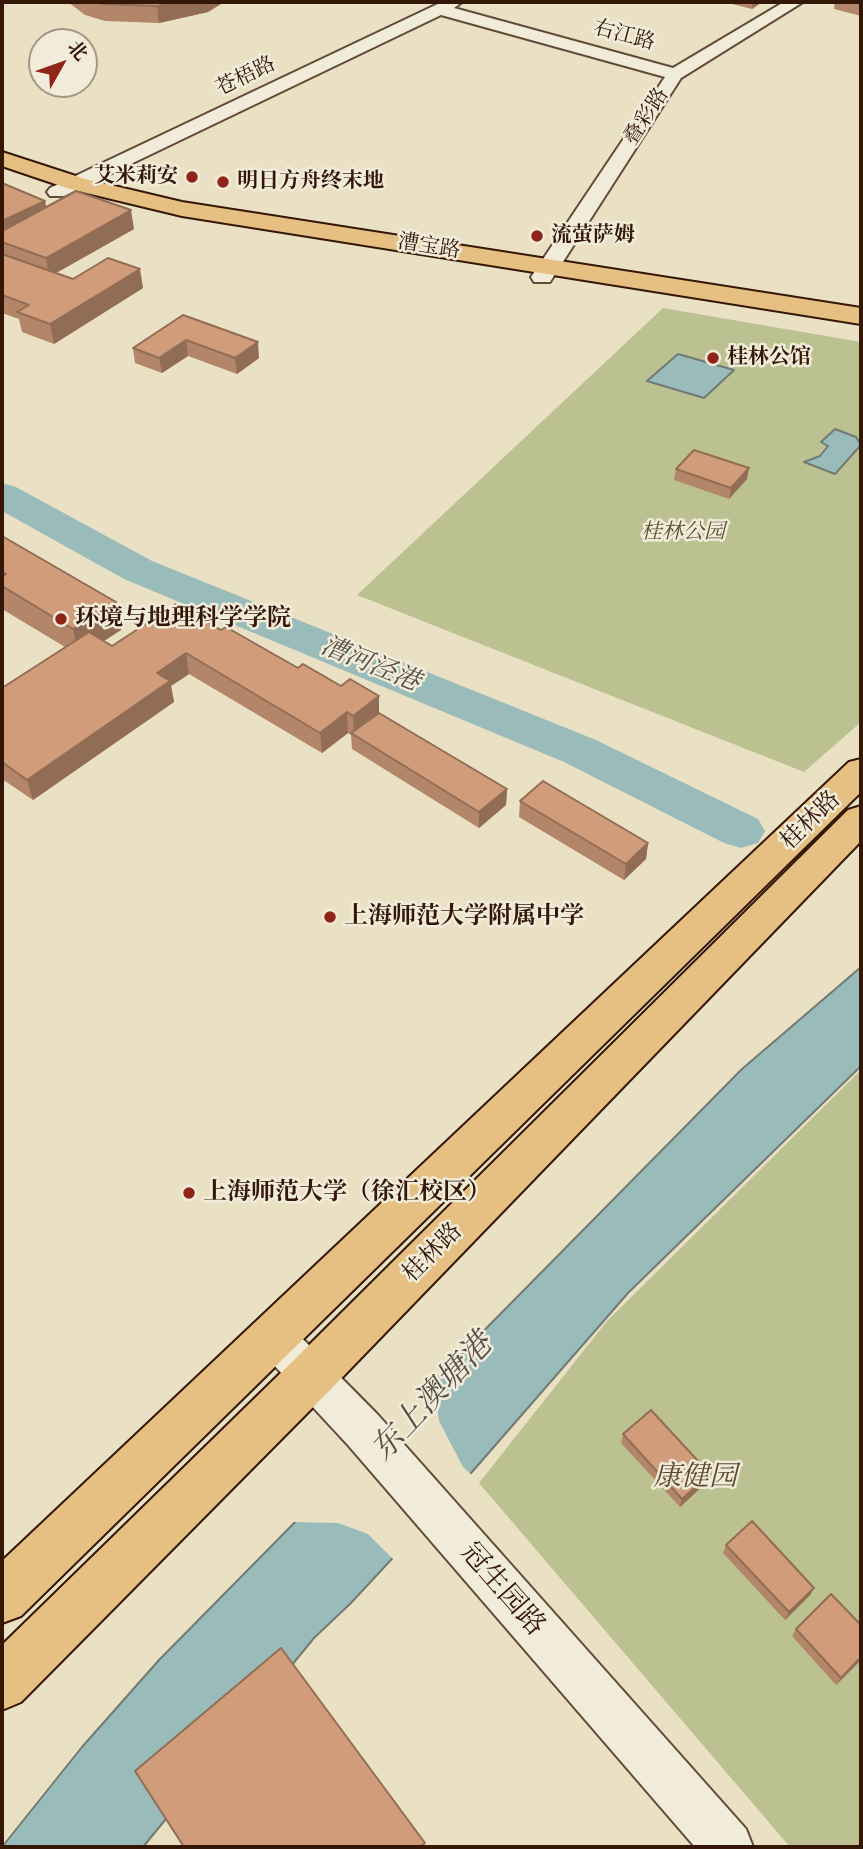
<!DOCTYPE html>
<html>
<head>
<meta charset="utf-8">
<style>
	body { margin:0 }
	#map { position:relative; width:863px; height:1849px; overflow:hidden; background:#eae1c5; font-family:Alegreya,"Noto Serif SC",serif }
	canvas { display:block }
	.frame { position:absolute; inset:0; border:4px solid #351708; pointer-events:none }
	.north { position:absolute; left:28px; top:28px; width:70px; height:70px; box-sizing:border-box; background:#f1ecd9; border:2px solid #a69785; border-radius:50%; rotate:50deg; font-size:19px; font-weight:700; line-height:28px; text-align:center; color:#351708 }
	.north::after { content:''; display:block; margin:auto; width:24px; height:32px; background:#8f2418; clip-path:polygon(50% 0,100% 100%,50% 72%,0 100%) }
</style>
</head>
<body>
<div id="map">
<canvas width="863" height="1849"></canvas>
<div class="frame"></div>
<div class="north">北</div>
</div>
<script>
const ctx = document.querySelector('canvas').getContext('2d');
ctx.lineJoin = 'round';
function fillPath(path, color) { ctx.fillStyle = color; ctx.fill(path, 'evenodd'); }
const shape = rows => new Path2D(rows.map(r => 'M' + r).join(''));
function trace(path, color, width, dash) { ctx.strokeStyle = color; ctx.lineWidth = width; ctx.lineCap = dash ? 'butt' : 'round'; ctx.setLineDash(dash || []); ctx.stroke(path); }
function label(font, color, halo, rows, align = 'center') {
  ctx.font = font + ' Alegreya,"Noto Serif SC",serif'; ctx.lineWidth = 5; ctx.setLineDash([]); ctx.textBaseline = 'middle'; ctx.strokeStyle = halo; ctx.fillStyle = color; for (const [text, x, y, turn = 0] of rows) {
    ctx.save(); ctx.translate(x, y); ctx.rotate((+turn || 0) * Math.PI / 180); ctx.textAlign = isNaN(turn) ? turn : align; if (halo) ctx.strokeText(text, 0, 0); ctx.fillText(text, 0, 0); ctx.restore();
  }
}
fillPath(shape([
	[663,308,861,342,861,722,804,772,357,595],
	[861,1070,861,1847,790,1847,479,1483,607,1321]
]), '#bcc191');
const water = shape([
	[678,354,734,370,704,398,647,381,678,354],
	[835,429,856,437,861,445,835,474,804,462,820,456,828,446,821,442,835,429],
	[861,967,861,1066,628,1293,465,1480,351,1603,314,1638,143,1847,2,1847,82,1747,159,1660,742,1069,861,967]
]);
fillPath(water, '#99bcbb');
trace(water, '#717a73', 2);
fillPath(shape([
	[437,1373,433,1382,439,1421,463,1467,473,1476,394,1560,368,1534,338,1523,293,1522]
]), '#eae1c5');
fillPath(shape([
	[2,483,16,487,152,561,596,740,758,819,765,831,758,843,741,848,724,843,564,762,124,579,2,511,2,483]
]), '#99bcbb');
const minor = shape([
	[442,2,462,2,454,8,673,68,784,2,803,2,681,78,550,282,534,282,531,277,665,77,441,15,64,196,50,196,47,192,50,188,442,2],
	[273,1317,287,1323,378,1415,746,1829,753,1847,695,1847,348,1445,259,1349,253,1336,259,1323,273,1317]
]);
const major = shape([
	[2,152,85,179,182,202,861,308,861,324,182,216,70,189,2,166,2,152],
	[861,759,861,792,21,1616,2,1623,2,1561,849,762,861,759],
	[861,806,861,841,327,1393,21,1702,2,1710,2,1645,293,1361,848,810,861,806]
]);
trace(minor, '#624a37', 4);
trace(major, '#351708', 4);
fillPath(minor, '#f1ecd9');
fillPath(major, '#e5c082');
fillPath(shape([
	[68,2,224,2,208,12,159,23,105,21,85,15],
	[724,2,762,2,752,9],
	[835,2,861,2,861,16,834,9],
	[2,183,46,207,134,229,56,273,73,279,143,288,54,344,22,332,19,319,2,313],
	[183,315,259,358,237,374,188,356,162,373,135,363,133,348],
	[676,469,747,479,729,499,674,480],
	[2,536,116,602,121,630,104,641,112,646,221,630,298,668,379,713,507,789,506,805,479,828,352,749,351,735,348,733,322,753,189,674,171,686,174,702,33,800,2,779,2,688,65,647,2,609],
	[520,801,648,843,646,859,624,880,519,817],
	[623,1434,707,1482,680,1507,621,1443],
	[726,1545,814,1588,810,1595,785,1620,723,1553],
	[796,1629,861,1660,836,1685,792,1636]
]), '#b38669');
fillPath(shape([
	[176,2,224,2,208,12,159,23,157,6],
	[753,2,762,2,752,9],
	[45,201,48,215,2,238,2,221],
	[131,210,134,229,49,277,46,258],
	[140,269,143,288,54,344,50,324],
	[186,340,188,356,162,373,159,358],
	[258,342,259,358,237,374,235,358],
	[749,468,747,479,729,499,731,488],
	[116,602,121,630,79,657,73,629],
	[186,653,189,674,171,686,174,702,33,800,27,780,157,673],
	[379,696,379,716,354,735,353,716],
	[347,712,348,733,322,753,320,733],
	[507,789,506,805,479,828,479,812],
	[648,843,646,859,624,880,626,864],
	[710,1474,707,1482,680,1507,682,1499],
	[814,1588,810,1595,785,1620,789,1612],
	[861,1657,861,1660,836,1685,841,1678]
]), '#926d55');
const building = shape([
	[96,2,176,2,157,6,103,4,96,2],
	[2,183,45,201,2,221,2,183],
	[76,191,131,210,46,258,2,242,2,231,76,191],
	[2,254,73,279,108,258,140,269,50,324,17,312,29,305,2,295,2,254],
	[183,315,258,342,235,358,186,340,159,358,133,348,183,315],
	[694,450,749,468,731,488,676,469,694,450],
	[2,536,116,602,73,629,2,586,2,577,6,574,2,572,2,536],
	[176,604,221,630,226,627,298,668,303,664,341,686,350,679,379,696,353,716,347,712,320,733,186,653,157,673,170,681,27,780,2,762,2,688,89,632,112,646,176,604],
	[379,713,507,789,479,812,351,733,379,713],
	[543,781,648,843,626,864,520,801,543,781],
	[651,1410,710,1474,682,1499,623,1434,651,1410],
	[752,1521,814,1588,789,1612,726,1545,752,1521],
	[831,1594,861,1625,861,1657,841,1678,796,1629,831,1594],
	[281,1648,425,1843,420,1847,184,1847,135,1771,281,1648]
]);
fillPath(building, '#d09c7a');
trace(building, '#926d55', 2);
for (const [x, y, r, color] of [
	[192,177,7,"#8f2418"],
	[223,182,7,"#8f2418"],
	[537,236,7,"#8f2418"],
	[713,358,7,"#8f2418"],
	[61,619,7,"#8f2418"],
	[330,917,7,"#8f2418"],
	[189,1193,7,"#8f2418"]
]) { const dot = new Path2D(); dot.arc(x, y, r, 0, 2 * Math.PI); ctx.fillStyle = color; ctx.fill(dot); trace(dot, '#f1ecd9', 2.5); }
label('21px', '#351708', '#f1ecd9', [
	["右江路",624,36,15],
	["苍梧路",246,77,-26],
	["叠彩路",647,117,-57],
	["漕宝路",429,247,9]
]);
label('bold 21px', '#351708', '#f1ecd9', [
	["艾米莉安",178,177,"right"],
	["明日方舟终末地",237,182],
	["流萤萨姆",551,236],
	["桂林公馆",727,358]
], 'left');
label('italic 21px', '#5e4a31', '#f1ecd9', [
	["桂林公园",683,533]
]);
label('bold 24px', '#351708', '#f1ecd9', [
	["环境与地理科学学院",75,619],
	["上海师范大学附属中学",344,917],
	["上海师范大学（徐汇校区）",203,1193]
], 'left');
label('24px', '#351708', '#f1ecd9', [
	["桂林路",811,821,-44],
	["桂林路",433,1253,-45]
]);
label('italic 26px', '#585147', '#f1ecd9', [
	["漕河泾港",370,665,22]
]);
label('italic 28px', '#5e4a31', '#f1ecd9', [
	["康健园",695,1478]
]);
label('28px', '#351708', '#f1ecd9', [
	["冠生园路",502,1590,49]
]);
label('italic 32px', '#585147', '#f1ecd9', [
	["东上澳塘港",433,1398,-47]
]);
</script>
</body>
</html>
